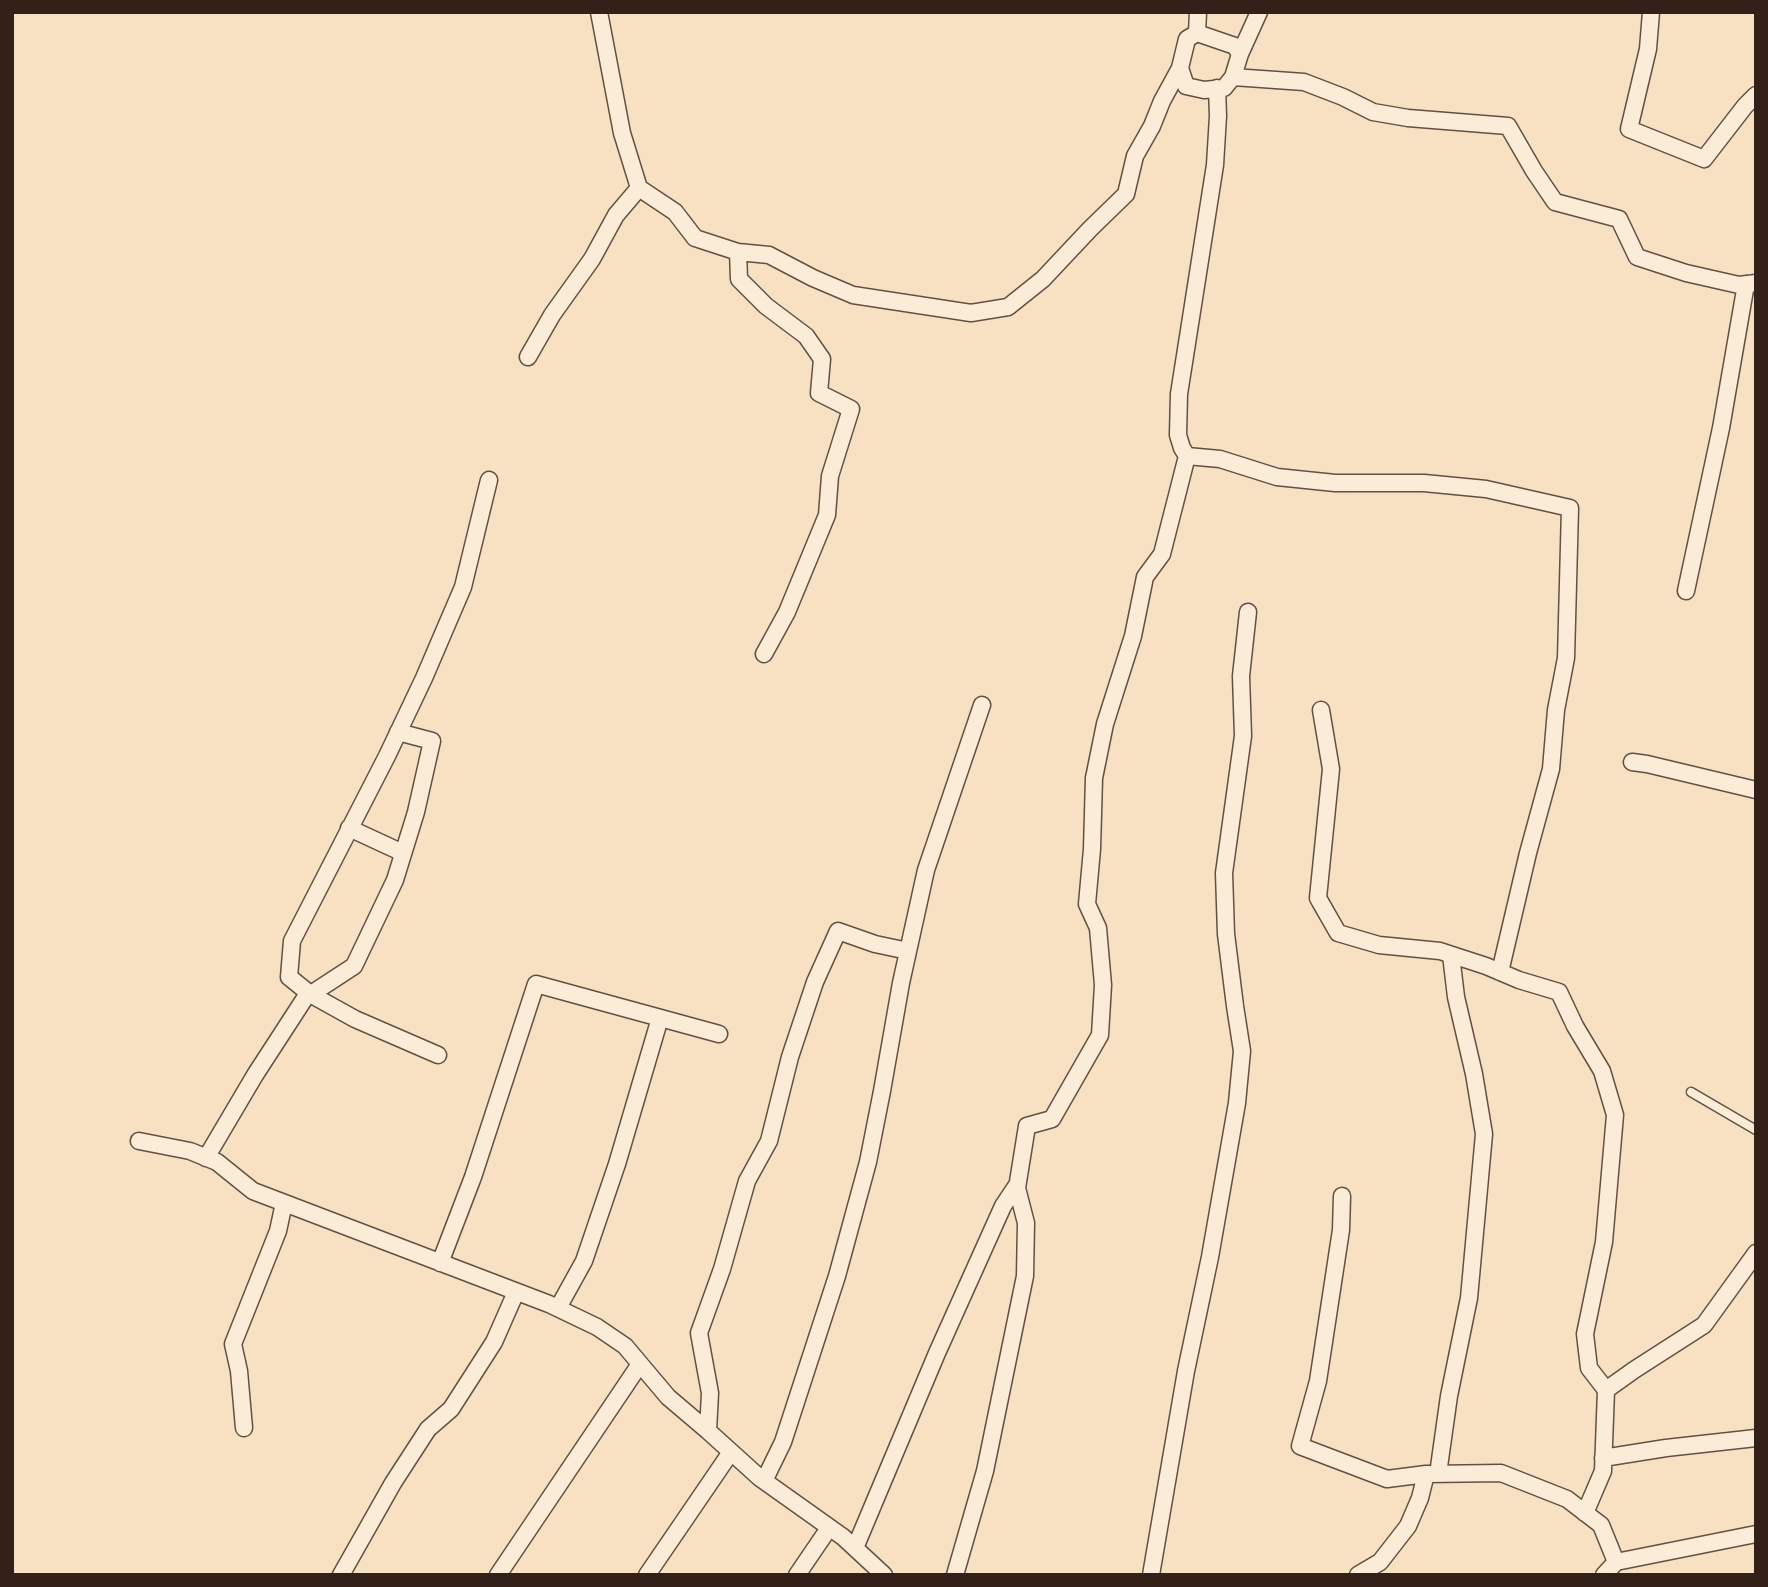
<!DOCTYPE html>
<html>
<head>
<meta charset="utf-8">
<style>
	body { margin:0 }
	#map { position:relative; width:1768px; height:1587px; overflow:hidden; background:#f7e1c2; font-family:"IM FELL Great Primer",serif }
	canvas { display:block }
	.frame { position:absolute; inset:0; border:14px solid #322019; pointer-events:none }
</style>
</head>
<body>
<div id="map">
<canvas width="1768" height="1587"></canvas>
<div class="frame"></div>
</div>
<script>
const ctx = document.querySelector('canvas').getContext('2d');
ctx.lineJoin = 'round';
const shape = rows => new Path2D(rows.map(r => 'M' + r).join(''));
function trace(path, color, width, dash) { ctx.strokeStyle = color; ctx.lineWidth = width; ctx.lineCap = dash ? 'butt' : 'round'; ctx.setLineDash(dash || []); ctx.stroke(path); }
const lane = shape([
	[1691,1092,1756,1130]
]);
const street = shape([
	[599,12,622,133,639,188,675,212,695,238,738,252,769,255,813,278,853,295,971,313,1008,307,1043,279,1090,229,1126,194,1135,156,1152,126,1162,101,1180,68],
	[1651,12,1648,49,1629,129,1704,159,1745,106,1756,95],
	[1197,33,1235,46,1240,54,1233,77,1224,88,1204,90,1186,86,1180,68,1187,39,1197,33],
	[1197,33,1198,12],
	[1240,54,1259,12],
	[1233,77,1304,82,1343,97,1373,112,1408,118,1508,126,1534,171,1555,202,1619,219,1637,257,1686,273,1739,285,1756,283],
	[738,252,739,279,766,306,806,336,822,359,819,393,851,409,830,476,827,515,787,612,764,654],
	[528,357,552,315,592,259,616,215,639,188],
	[1187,456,1220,459,1277,477,1335,483,1424,483,1486,489,1570,508,1566,658,1556,710,1551,769,1528,853,1500,972],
	[1686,591,1721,428,1746,284],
	[1321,710,1331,769,1318,898,1338,933,1379,945,1440,951,1486,966,1519,980,1559,992,1575,1026,1602,1071,1615,1115,1604,1242,1585,1334,1589,1368,1606,1390],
	[1632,762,1647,764,1756,790],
	[349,828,403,853],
	[438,1055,355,1019,310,994,289,977,292,941,387,756,424,678,463,587,489,480],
	[139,1141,190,1151,217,1162,253,1191,549,1304,597,1327,625,1346,668,1397,708,1431,760,1478,843,1537,884,1575],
	[206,1158,255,1075,305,998,354,966,395,880,416,812,432,741,398,732],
	[1342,1196,1341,1230,1318,1381,1300,1446,1387,1479,1426,1474,1501,1473,1567,1499,1601,1525,1616,1562,1756,1534],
	[440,1263,473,1177,536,984,719,1034],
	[558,1308,584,1261,617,1164,660,1018],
	[244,1428,239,1371,233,1344,278,1231,284,1203],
	[708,1431,710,1393,699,1333,722,1269,747,1181,769,1141,790,1057,815,982,838,931,875,944,908,951],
	[1603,1458,1666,1448,1756,1438],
	[1438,1474,1449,1396,1469,1298,1484,1134,1474,1074,1456,997,1451,955],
	[764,1481,783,1442,837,1276,868,1162,882,1091,901,983,926,870,982,705],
	[1585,1513,1603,1471,1606,1390,1634,1370,1704,1325,1756,1253],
	[855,1548,937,1353,1003,1206,1017,1185],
	[341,1575,393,1483,428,1429,451,1409,494,1342,516,1292],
	[498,1575,640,1364],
	[647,1575,731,1452],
	[797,1575,829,1528],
	[955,1575,985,1471,1025,1276,1026,1223,1017,1188,1027,1126,1052,1119,1100,1035,1103,985,1098,928,1087,904,1092,849,1094,778,1105,724,1133,636,1145,577,1162,554,1187,456,1182,448,1178,435,1179,394,1215,165,1218,116,1217,88],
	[1151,1575,1186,1371,1210,1257,1237,1103,1242,1051,1235,1006,1226,934,1224,873,1243,736,1241,676,1248,612],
	[1358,1575,1380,1562,1408,1526,1420,1498,1426,1474],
	[1604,1575,1616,1562]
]);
trace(lane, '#635043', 11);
trace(street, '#635043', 19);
trace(lane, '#faecd7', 8);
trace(street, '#faecd7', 16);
</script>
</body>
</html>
